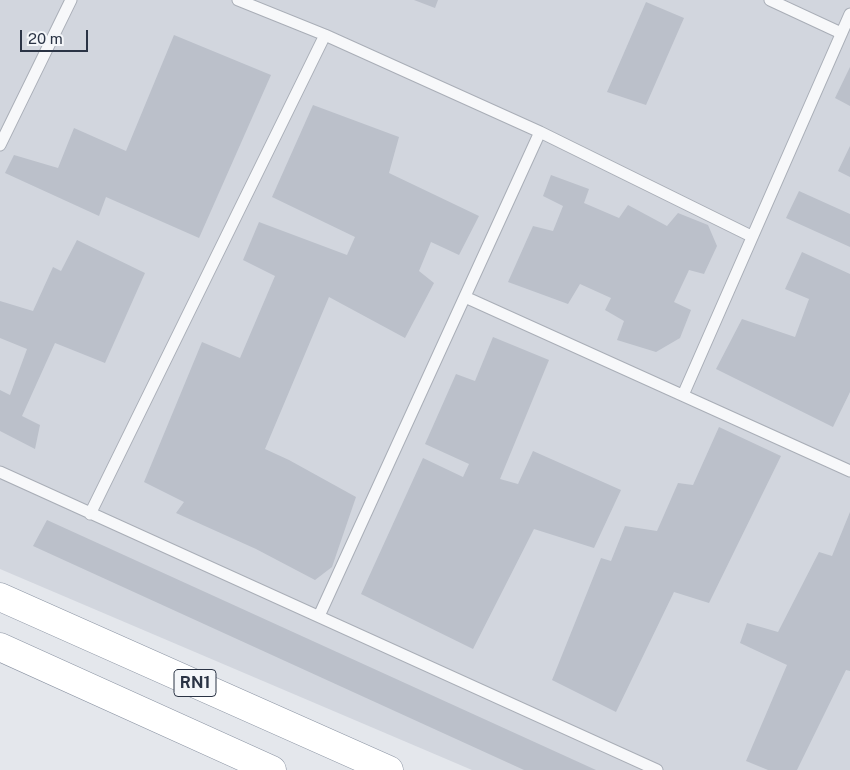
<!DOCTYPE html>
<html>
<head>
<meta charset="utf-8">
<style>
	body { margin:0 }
	#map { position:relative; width:850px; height:770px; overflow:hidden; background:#e4e7ec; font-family:"Public Sans",sans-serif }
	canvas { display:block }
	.scale { position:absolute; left:20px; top:30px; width:68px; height:22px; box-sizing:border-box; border:2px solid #2b3445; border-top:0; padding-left:6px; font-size:15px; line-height:18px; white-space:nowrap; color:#2b3445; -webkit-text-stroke:4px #f4f6f9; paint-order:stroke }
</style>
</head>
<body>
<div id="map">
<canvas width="850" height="770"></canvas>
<div class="scale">20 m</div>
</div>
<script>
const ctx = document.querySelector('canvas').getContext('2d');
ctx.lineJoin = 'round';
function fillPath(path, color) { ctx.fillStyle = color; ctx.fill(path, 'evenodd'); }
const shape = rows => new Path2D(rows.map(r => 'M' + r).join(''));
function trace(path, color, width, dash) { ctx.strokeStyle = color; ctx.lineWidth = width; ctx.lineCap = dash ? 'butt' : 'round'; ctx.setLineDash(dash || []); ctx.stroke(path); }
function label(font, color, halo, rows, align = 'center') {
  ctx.font = font + ' "Public Sans",sans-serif'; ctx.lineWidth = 4.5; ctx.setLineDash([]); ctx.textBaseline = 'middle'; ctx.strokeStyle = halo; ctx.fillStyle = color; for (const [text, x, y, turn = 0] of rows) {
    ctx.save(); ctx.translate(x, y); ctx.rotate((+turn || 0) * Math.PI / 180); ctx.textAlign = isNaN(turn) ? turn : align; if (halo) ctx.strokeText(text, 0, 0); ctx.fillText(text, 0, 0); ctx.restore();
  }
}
fillPath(shape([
	[0,0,850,0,850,770,472,770,0,569]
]), '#d2d6de');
fillPath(shape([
	[414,0,438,0,435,8],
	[646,2,684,18,646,105,607,92],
	[174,35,271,75,199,238,106,197,99,216,5,173,14,155,58,168,74,128,126,151],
	[850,67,850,106,835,98],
	[313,105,399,137,389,173,479,216,459,255,431,242,419,271,434,283,405,338,329,297,265,449,289,460,356,497,332,567,315,580,256,549,176,513,184,502,144,482,202,342,240,358,275,276,243,260,259,222,347,255,355,237,272,197],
	[850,146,850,177,838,171],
	[551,175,589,189,584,203,619,218,628,205,667,226,678,213,708,225,717,246,704,274,689,270,674,302,691,310,680,338,656,352,617,340,624,321,605,310,611,298,580,284,568,304,508,282,533,226,553,231,563,206,543,196],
	[799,191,850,214,850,247,786,218],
	[77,240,145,273,105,363,55,343,22,416,40,425,35,449,0,431,0,390,10,395,27,349,0,338,0,301,33,311,53,267,61,271],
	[802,252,850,274,850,392,833,427,716,369,742,319,795,337,809,299,785,289],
	[493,337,549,360,500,479,518,484,533,451,621,490,594,548,534,529,473,649,361,594,423,458,463,477,469,464,425,444,456,374,475,381],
	[719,427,781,456,709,603,674,592,616,712,552,680,601,558,611,561,625,526,657,531,678,483,693,485],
	[850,512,850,671,846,670,797,770,768,770,746,761,787,665,740,643,747,623,778,632,819,552,832,556],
	[47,520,596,770,524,770,33,546]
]), '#bbc0ca');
const lane = shape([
	[238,0,325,35,540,132,751,236],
	[770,0,841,33],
	[0,145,71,0],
	[465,297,850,471],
	[683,395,850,14],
	[0,472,657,770],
	[90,514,325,35],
	[319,616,540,132]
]);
const highway = shape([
	[0,597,389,770],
	[0,647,272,770]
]);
trace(lane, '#a9aeb7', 13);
trace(highway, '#8b94a3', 29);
trace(lane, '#f7f8fa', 11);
trace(highway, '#fff', 28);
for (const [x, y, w] of [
	[195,683,42]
]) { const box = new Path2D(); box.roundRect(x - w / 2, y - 13.5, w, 27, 4); ctx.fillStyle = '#f4f6f9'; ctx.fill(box); trace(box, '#2b3445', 1); }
label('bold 16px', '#2b3445', null, [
	["RN1",195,683]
]);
</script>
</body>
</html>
